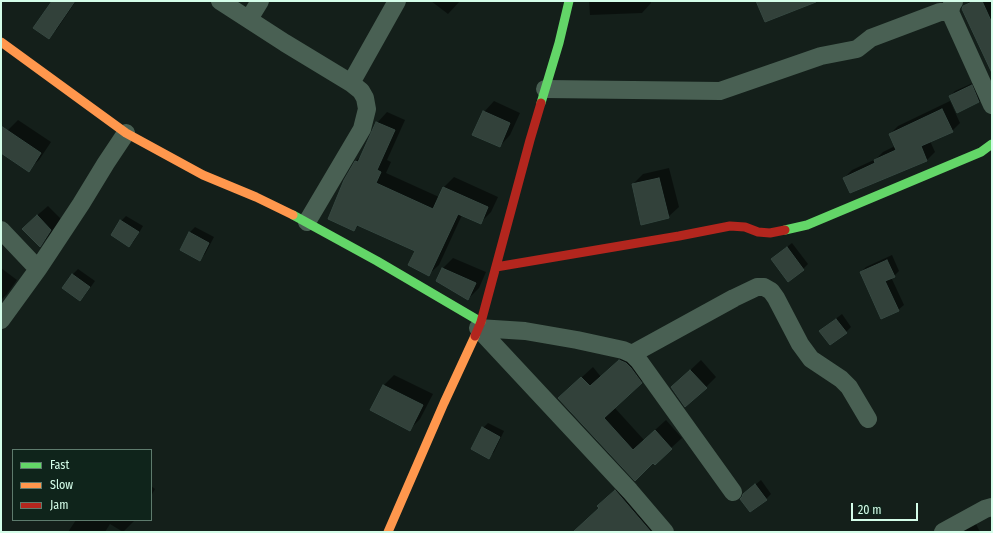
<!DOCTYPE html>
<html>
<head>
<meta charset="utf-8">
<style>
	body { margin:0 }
	#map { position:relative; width:993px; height:533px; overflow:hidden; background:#141f1a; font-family:"Fira Sans Condensed",sans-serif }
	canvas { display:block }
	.frame { position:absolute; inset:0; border:2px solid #d4fde9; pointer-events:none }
	.legend { position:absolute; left:12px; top:449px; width:140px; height:72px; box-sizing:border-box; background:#0f241b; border:1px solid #5e7b6d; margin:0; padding:5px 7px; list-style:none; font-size:12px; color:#d4fde9 }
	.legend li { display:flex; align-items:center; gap:8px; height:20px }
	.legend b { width:20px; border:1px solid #5e7b6d }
	.scale { position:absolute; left:851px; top:503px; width:67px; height:18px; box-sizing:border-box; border:2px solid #d4fde9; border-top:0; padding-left:5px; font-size:12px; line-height:14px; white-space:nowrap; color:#d4fde9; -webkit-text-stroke:3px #0f241b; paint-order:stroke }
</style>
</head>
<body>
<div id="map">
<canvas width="993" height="533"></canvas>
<div class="frame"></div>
<ul class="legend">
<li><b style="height:5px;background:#63d668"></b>Fast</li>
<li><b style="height:5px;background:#ff974d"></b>Slow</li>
<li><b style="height:5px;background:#b3261e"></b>Jam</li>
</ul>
<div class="scale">20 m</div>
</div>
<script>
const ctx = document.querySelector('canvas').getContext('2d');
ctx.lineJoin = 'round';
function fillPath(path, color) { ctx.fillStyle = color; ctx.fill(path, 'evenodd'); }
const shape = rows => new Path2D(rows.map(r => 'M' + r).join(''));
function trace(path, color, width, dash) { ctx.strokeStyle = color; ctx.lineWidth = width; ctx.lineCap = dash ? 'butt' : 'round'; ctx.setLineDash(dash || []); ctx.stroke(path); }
fillPath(shape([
	[53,1,76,1,57,29,48,38],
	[431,1,460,1,448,14],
	[589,1,651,1,651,3,642,13,590,15],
	[970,1,992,1,992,42,964,7],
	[977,81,984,96,979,102,950,96,955,91],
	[494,101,520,113,510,135,500,146,484,112],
	[950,101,960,123,952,131,930,141,935,152,927,160,850,192,844,178,852,170,876,159,883,152,895,146,890,134,898,126],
	[387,112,405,120,387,160,391,162,386,173,439,197,443,188,454,177,498,197,491,212,480,223,462,215,439,265,428,275,416,251,359,225,354,230,356,161,362,155,377,123],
	[18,120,51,142,39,160,28,170,1,152,1,140,8,130],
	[669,168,679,207,668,217,633,184,643,174],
	[48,206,61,219,50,235,40,246,34,218],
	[126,216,143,226,134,241,129,246,121,221],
	[195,227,214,237,205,254,200,259,181,249,190,232],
	[792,243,808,264,803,269,772,259,778,254],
	[892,255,899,271,894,276,891,277,904,305,898,310,861,272,866,267],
	[453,258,486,272,479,288,468,299,443,268],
	[1,268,17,280,7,294,2,299,1,298],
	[78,269,95,281,85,295,80,300,63,288,73,274],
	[842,314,851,327,846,332,821,331,826,326],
	[630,350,652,372,614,407,644,440,666,420,682,438,671,448,653,462,635,479,570,388,593,367,601,377],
	[701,360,716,377,706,387,683,377],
	[394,375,433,394,420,419,410,429,372,409,384,385],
	[488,423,504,431,494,452,489,457,483,428],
	[626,480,656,532,590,532,600,507,609,495],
	[761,480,771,494,766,499,744,494],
	[151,486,155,489,151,496],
	[76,520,135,520,123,532,110,524,105,532,68,532],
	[976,524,980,532,962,532]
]), '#0007');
const building = shape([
	[52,1,75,1,49,39,33,28,52,1],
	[756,1,816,1,816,2,765,22,756,1],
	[974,1,982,1,992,23,992,73,962,9,963,6,974,1],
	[972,85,979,102,957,113,949,96,972,85],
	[942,109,953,132,921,146,927,161,850,193,843,178,875,163,874,160,896,150,889,134,942,109],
	[483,111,510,123,500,147,472,135,483,111],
	[376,122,395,130,377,170,381,172,376,183,433,209,443,187,488,207,481,224,458,214,429,276,408,265,415,251,357,225,354,231,328,219,344,180,355,161,358,162,376,122],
	[1,126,41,153,29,172,1,153,1,126],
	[659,178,669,218,641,225,632,184,659,178],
	[37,215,51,230,40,247,22,229,37,215],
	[120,220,139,232,129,247,111,235,120,220],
	[189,232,209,243,200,261,180,250,189,232],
	[787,247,804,270,788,282,771,259,787,247],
	[887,260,895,277,885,281,899,311,881,319,860,272,887,260],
	[442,268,476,283,468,300,436,281,442,268],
	[72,274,90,287,80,301,62,288,72,274],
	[836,319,847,333,830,345,819,331,836,319],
	[619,360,626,363,631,368,642,383,604,418,633,450,655,430,672,449,655,465,653,463,635,481,558,398,581,377,590,386,619,360],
	[690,370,707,388,685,407,671,387,690,370],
	[383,385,423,405,410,431,370,410,383,385],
	[482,427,500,437,489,459,471,449,482,427],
	[755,484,767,500,750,512,740,499,742,497,743,494,755,484],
	[615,490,651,532,573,532,599,508,597,506,615,490]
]);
fillPath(building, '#32413a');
trace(building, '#364841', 1);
trace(shape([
	[220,1,285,43,351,83,361,91,365,98,367,109,362,129,307,222],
	[954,2,952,4,950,12,992,105],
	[249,19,260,1],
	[351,83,397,1],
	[545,89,720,91,821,56,857,49,871,38,940,12,950,12],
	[1,230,38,269],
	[1,320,38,269,81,204,106,163,126,133],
	[478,328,525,331,577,340,623,350,632,354,639,361,733,492],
	[478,328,630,491,665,532],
	[632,354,734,298,757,287,764,287,771,291,776,298,800,344,811,359,841,379,849,387,868,419],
	[943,532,985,509,992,507]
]), '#496053', 18);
trace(shape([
	[541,103,559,43,569,1],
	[293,215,377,261,481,322],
	[785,230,807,225,981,152,992,144]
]), '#63d668', 9);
trace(shape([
	[1,42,126,133,203,175,256,197,293,215],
	[388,532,444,403,475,336]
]), '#ff974d', 9);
trace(shape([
	[496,267,679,236,730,226,745,227,758,232,770,233,785,230],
	[475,336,481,322,530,140,541,103]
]), '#b3261e', 9);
</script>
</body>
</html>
